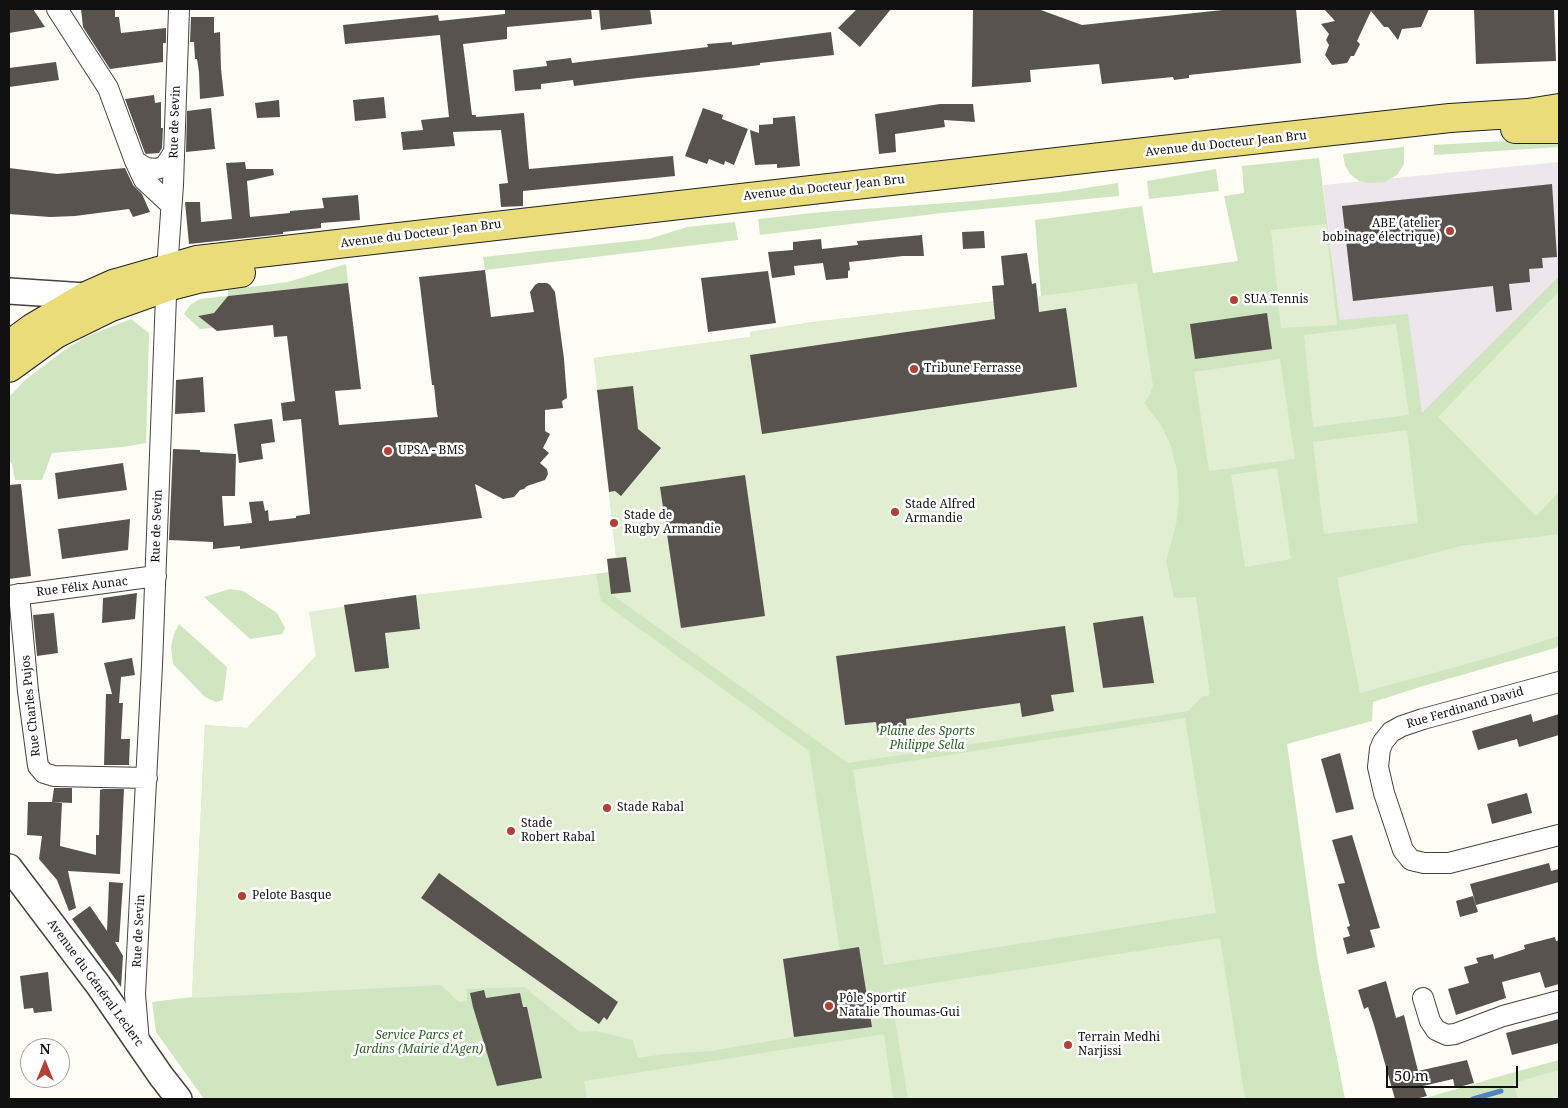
<!DOCTYPE html>
<html>
<head>
<meta charset="utf-8">
<style>
	body { margin:0 }
	#map { position:relative; width:1568px; height:1108px; overflow:hidden; background:#fefdf5; font-family:"Noto Serif",serif }
	canvas { display:block }
	.frame { position:absolute; inset:0; border:10px solid #101010; pointer-events:none }
	.north { position:absolute; left:20px; top:1038px; width:50px; height:50px; box-sizing:border-box; background:#fff; border:1px solid #9f9f9f; border-radius:50%; rotate:0deg; font-size:14px; font-weight:700; line-height:20px; text-align:center; color:#101010 }
	.north::after { content:''; display:block; margin:auto; width:18px; height:22px; background:#b24037; clip-path:polygon(50% 0,100% 100%,50% 72%,0 100%) }
	.scale { position:absolute; left:1386px; top:1066px; width:132px; height:22px; box-sizing:border-box; border:2px solid #101010; border-top:0; padding-left:6px; font-size:15px; line-height:18px; white-space:nowrap; color:#101010; -webkit-text-stroke:4px #fff; paint-order:stroke }
</style>
</head>
<body>
<div id="map">
<canvas width="1568" height="1108"></canvas>
<div class="frame"></div>
<div class="north">N</div>
<div class="scale">50 m</div>
</div>
<script>
const ctx = document.querySelector('canvas').getContext('2d');
ctx.lineJoin = 'round';
function fillPath(path, color) { ctx.fillStyle = color; ctx.fill(path, 'evenodd'); }
const shape = rows => new Path2D(rows.map(r => 'M' + r).join(''));
function trace(path, color, width, dash) { ctx.strokeStyle = color; ctx.lineWidth = width; ctx.lineCap = dash ? 'butt' : 'round'; ctx.setLineDash(dash || []); ctx.stroke(path); }
function label(font, color, halo, rows, align = 'center') {
  ctx.font = font + ' "Noto Serif",serif'; ctx.lineWidth = 5; ctx.setLineDash([]); ctx.textBaseline = 'middle'; ctx.strokeStyle = halo; ctx.fillStyle = color; for (const [text, x, y, turn = 0] of rows) {
    ctx.save(); ctx.translate(x, y); ctx.rotate((+turn || 0) * Math.PI / 180); ctx.textAlign = isNaN(turn) ? turn : align; if (halo) ctx.strokeText(text, 0, 0); ctx.fillText(text, 0, 0); ctx.restore();
  }
}
fillPath(shape([
	[1559,162,1559,276,1422,414,1340,320,1323,185]
]), '#ede6ed');
fillPath(shape([
	[1559,138,1559,147,1434,155,1434,145],
	[1404,147,1404,164,1397,175,1385,182,1368,183,1359,181,1350,174,1345,165,1343,154],
	[1319,158,1340,320,1408,314,1422,413,1559,276,1559,647,1420,687,1373,702,1372,721,1287,744,1318,963,1345,1099,204,1099,156,1032,152,1002,192,997,205,725,247,728,316,656,423,598,609,572,607,559,616,557,594,358,750,337,750,332,813,322,1041,296,1035,220,1142,206,1153,273,1238,261,1224,196,1244,193,1242,166],
	[1216,169,1219,191,1149,199,1147,181],
	[1118,183,1119,196,942,213,760,235,758,219,822,212,974,201,1060,192],
	[735,222,738,240,485,270,483,257,649,239,687,227],
	[346,264,348,283,228,296,214,313,198,316,213,328,200,329,184,314,190,305,200,299,228,296,228,290,288,282],
	[131,319,149,333,146,443,123,447,52,453,42,480,15,480,12,464,9,460,9,397,25,380,70,346,88,336],
	[230,589,243,591,277,613,285,628,282,634,250,639,204,597],
	[179,624,227,667,223,700,216,702,205,697,173,664,171,647,174,634],
	[1559,1060,1559,1099,1422,1099,1511,1073]
]), '#d0e6c1');
fillPath(shape([
	[1326,224,1337,325,1281,328,1271,230],
	[1137,283,1153,386,1149,396,1144,403,1161,425,1171,446,1177,471,1179,500,1176,525,1166,561,1174,598,1196,597,1210,695,1202,697,1188,711,848,763,611,594,607,559,616,557,594,358,750,337,750,332,813,322,1041,296],
	[1559,291,1559,492,1536,516,1438,417],
	[1396,324,1409,415,1313,427,1304,335],
	[1280,359,1295,459,1209,471,1194,372],
	[1407,430,1418,523,1324,534,1313,442],
	[1277,468,1291,559,1245,567,1231,475],
	[1559,534,1559,636,1492,657,1360,693,1337,578,1461,546],
	[596,574,601,601,809,751,840,951,783,960,794,1037,711,1051,665,1054,638,1058,633,1040,596,1031,580,1032,524,987,467,989,467,1001,459,1002,441,985,192,998,205,725,247,728,316,657,309,612,416,595],
	[1185,718,1216,913,884,965,853,770],
	[1220,938,1245,1099,908,1099,890,990],
	[884,1034,893,1099,587,1099,584,1081],
	[1559,1070,1559,1099,1518,1099,1513,1083]
]), '#e1eed2');
trace(shape([
	[1473,1099,1501,1091]
]), '#4e84bf', 5);
fillPath(shape([
	[9,9,33,9,45,27,9,33],
	[81,9,115,9,115,17,119,17,121,33,166,28,166,43,163,43,163,62,110,69,83,27],
	[505,9,591,9,592,19,507,27,507,39,463,44,472,115,476,115,476,117,524,113,529,169,673,156,675,176,523,191,523,206,501,207,499,184,508,183,501,130,453,132,455,146,403,150,401,132,423,130,421,120,449,117,440,35,345,44,343,25,438,15,439,21,505,14],
	[599,9,650,9,652,24,601,30],
	[857,9,891,9,860,47,838,28],
	[973,9,1038,9,1082,25,1232,9,1296,9,1301,63,1189,75,1189,78,1174,80,1173,77,1102,84,1099,64,1030,70,1031,82,972,87],
	[1324,9,1429,9,1421,27,1402,29,1398,40,1388,27,1384,27,1371,11,1357,41,1360,44,1354,56,1351,56,1347,63,1332,65,1325,55,1329,45,1326,40,1329,34,1321,24,1335,21],
	[1474,9,1554,9,1556,61,1476,64],
	[191,17,214,17,214,33,220,32,221,69,224,96,200,99,199,72,197,59,195,59,194,42,190,42],
	[831,32,834,55,760,63,760,65,735,68,638,78,574,86,573,80,541,84,541,89,515,91,513,70,547,66,546,61,571,58,572,63,708,47,707,44,732,42,732,45],
	[56,62,59,80,9,87,9,68],
	[154,95,155,103,161,102,161,128,163,128,162,148,159,153,146,154,145,153,125,99],
	[384,97,386,118,355,121,353,100],
	[279,100,280,117,257,118,255,103],
	[940,104,973,104,975,122,944,120,945,127,895,134,896,152,879,154,875,114],
	[211,108,215,149,186,152,187,111],
	[703,108,723,115,722,119,748,129,734,165,725,161,724,165,709,159,707,164,685,156],
	[795,116,800,166,777,168,777,164,755,165,750,130,759,133,759,125,773,124,773,118],
	[245,162,246,169,273,169,274,175,247,181,250,217,290,213,290,211,324,208,322,198,358,195,360,220,321,223,321,228,283,232,283,234,189,244,185,202,200,202,201,222,232,219,226,163],
	[9,168,57,174,125,168,133,185,142,194,150,212,133,217,129,209,75,216,50,217,9,214],
	[1552,184,1557,257,1542,258,1543,268,1529,269,1530,282,1509,284,1512,310,1496,312,1493,286,1353,301,1342,206],
	[984,231,985,248,963,249,962,232],
	[922,235,924,256,903,256,849,262,850,270,848,271,848,278,826,280,823,263,794,266,795,275,772,278,768,252,793,250,793,242,821,239,822,249,858,245,857,241],
	[1027,253,1032,284,1036,283,1039,312,1066,308,1077,387,762,434,750,355,995,319,992,286,1004,285,1001,256],
	[485,270,491,317,534,312,530,292,535,285,538,283,547,283,550,285,555,292,564,359,567,398,562,401,563,408,545,410,545,431,550,434,543,448,549,453,540,463,547,469,548,474,545,480,527,486,524,489,520,490,514,497,503,499,475,484,482,518,240,549,240,546,213,549,213,542,169,540,173,449,200,450,200,452,236,454,235,496,222,496,224,526,252,523,249,502,263,501,265,511,268,510,269,521,296,518,296,516,310,514,301,419,283,421,281,403,295,401,287,336,274,337,273,325,217,331,198,316,214,313,228,296,348,283,361,389,335,391,339,425,438,417,437,414,434,385,432,385,419,277],
	[768,271,776,323,708,332,701,278],
	[1267,313,1272,349,1195,359,1190,324],
	[203,377,205,412,175,414,176,380],
	[633,386,638,429,661,448,621,496,615,491,609,492,597,390],
	[272,419,275,442,261,444,263,459,239,463,234,424],
	[123,463,127,490,58,499,55,473],
	[745,475,765,616,681,628,660,487],
	[21,484,31,576,9,579,9,485],
	[130,519,128,550,62,559,58,529],
	[626,557,631,592,611,594,607,559],
	[137,593,135,619,102,623,103,598],
	[416,595,420,629,385,633,389,668,355,672,344,605],
	[54,613,58,653,37,656,33,615],
	[1143,616,1154,683,1103,688,1093,623],
	[1065,626,1074,692,1051,695,1054,711,1022,717,1020,703,906,719,907,733,878,737,876,722,845,725,836,656],
	[132,658,135,675,121,677,119,703,123,703,121,739,130,739,129,765,104,765,106,694,112,694,104,663],
	[1531,714,1533,722,1559,714,1559,735,1519,747,1517,739,1478,750,1472,731],
	[1340,753,1354,809,1336,813,1321,759],
	[54,788,72,788,72,803,52,802],
	[103,789,124,789,120,874,68,871,76,908,69,911,57,880,39,859,42,836,27,835,28,802,62,802,60,846,96,855,96,835,99,835,100,790],
	[1527,793,1532,813,1492,824,1487,804],
	[1352,835,1380,928,1370,930,1375,947,1347,954,1343,938,1350,936,1347,927,1350,926,1338,884,1345,883,1332,840],
	[1549,863,1551,871,1559,869,1559,882,1476,905,1470,884],
	[439,873,618,1002,607,1020,604,1017,599,1024,421,898],
	[109,882,123,883,119,942,115,942,123,956,121,987,72,919,90,906,107,931],
	[1473,896,1478,912,1460,917,1456,901],
	[1555,937,1556,941,1559,940,1559,984,1545,988,1540,972,1502,982,1506,998,1456,1015,1448,989,1469,983,1464,967,1478,963,1476,958,1493,954,1494,959,1525,949,1524,945],
	[859,947,872,1027,794,1037,783,959],
	[48,972,52,1011,34,1013,33,1008,24,1009,20,976],
	[1386,981,1396,1018,1404,1015,1418,1071,1467,1060,1474,1083,1455,1088,1453,1079,1423,1086,1427,1096,1415,1099,1395,1099,1374,1025,1368,1007,1364,1009,1358,990],
	[484,990,486,998,520,993,523,1007,527,1007,542,1078,497,1086,473,1007,470,993],
	[1559,1019,1559,1043,1512,1055,1506,1033]
]), '#58534e');
const minor = shape([
	[57,9,108,88,135,161,146,168,157,169,165,166,174,152],
	[135,161,144,180,171,205],
	[19,594,28,691,38,766,44,773,54,776,147,778],
	[9,596,156,576],
	[1559,682,1423,719,1402,726,1391,732,1383,742,1380,749,1378,767,1384,793,1403,850,1411,860,1424,863,1449,863,1559,835],
	[1423,998,1430,1021,1436,1030,1447,1035,1455,1034,1503,1016,1559,1001],
	[139,1043,135,994,152,665,167,270,173,185,179,9]
]);
const tertiary = shape([
	[9,291,86,296],
	[9,867,99,986,161,1076,179,1099]
]);
const primary = shape([
	[1515,129,1559,129],
	[9,345,32,328,86,296,113,284,197,260,1224,143,1450,118,1528,113,1559,108],
	[9,368,56,334,111,307,167,287,198,279,241,273]
]);
trace(minor, '#434343', 22);
trace(tertiary, '#434343', 28);
trace(primary, '#212121', 30);
trace(minor, '#fff', 20);
trace(tertiary, '#fff', 25);
trace(primary, '#e9dc79', 28);
for (const [x, y, r, color] of [
	[1450,231,5,"#b24037"],
	[1234,300,5,"#b24037"],
	[914,369,5,"#b24037"],
	[388,451,5,"#b24037"],
	[895,512,5,"#b24037"],
	[614,523,5,"#b24037"],
	[607,808,5,"#b24037"],
	[511,831,5,"#b24037"],
	[242,896,5,"#b24037"],
	[829,1006,5,"#b24037"],
	[1068,1045,5,"#b24037"]
]) { const dot = new Path2D(); dot.arc(x, y, r, 0, 2 * Math.PI); ctx.fillStyle = color; ctx.fill(dot); trace(dot, '#fff', 2); }
label('12px', '#101010', '#fff', [
	["Rue de Sevin",175,122,-88],
	["Avenue du Docteur Jean Bru",1226,144,-6],
	["Avenue du Docteur Jean Bru",824,188,-6],
	["Avenue du Docteur Jean Bru",421,234,-7],
	["Rue de Sevin",157,526,-88],
	["Rue Félix Aunac",82,587,-7],
	["Rue Charles Pujos",31,706,-96],
	["Rue Ferdinand David",1465,708,-16],
	["Rue de Sevin",139,931,-87],
	["Avenue du Général Leclerc",95,983,54]
]);
label('12px', '#101010', '#fff', [
	["ABE (atelier",1440,224,"right"],
	["bobinage électrique)",1440,238,"right"],
	["SUA Tennis",1244,300],
	["Tribune Ferrasse",924,369],
	["UPSA - BMS",398,451],
	["Stade Alfred",905,505],
	["Armandie",905,519],
	["Stade de",624,516],
	["Rugby Armandie",624,530],
	["Stade Rabal",617,808],
	["Stade",521,824],
	["Robert Rabal",521,838],
	["Pelote Basque",252,896],
	["Pôle Sportif",839,999],
	["Natalie Thoumas-Gui",839,1013],
	["Terrain Medhi",1078,1038],
	["Narjissi",1078,1052]
], 'left');
label('italic 12px', '#2c6227', '#fff', [
	["Plaine des Sports",927,732],
	["Philippe Sella",927,746],
	["Service Parcs et",419,1036],
	["Jardins (Mairie d'Agen)",419,1050]
]);
</script>
</body>
</html>
